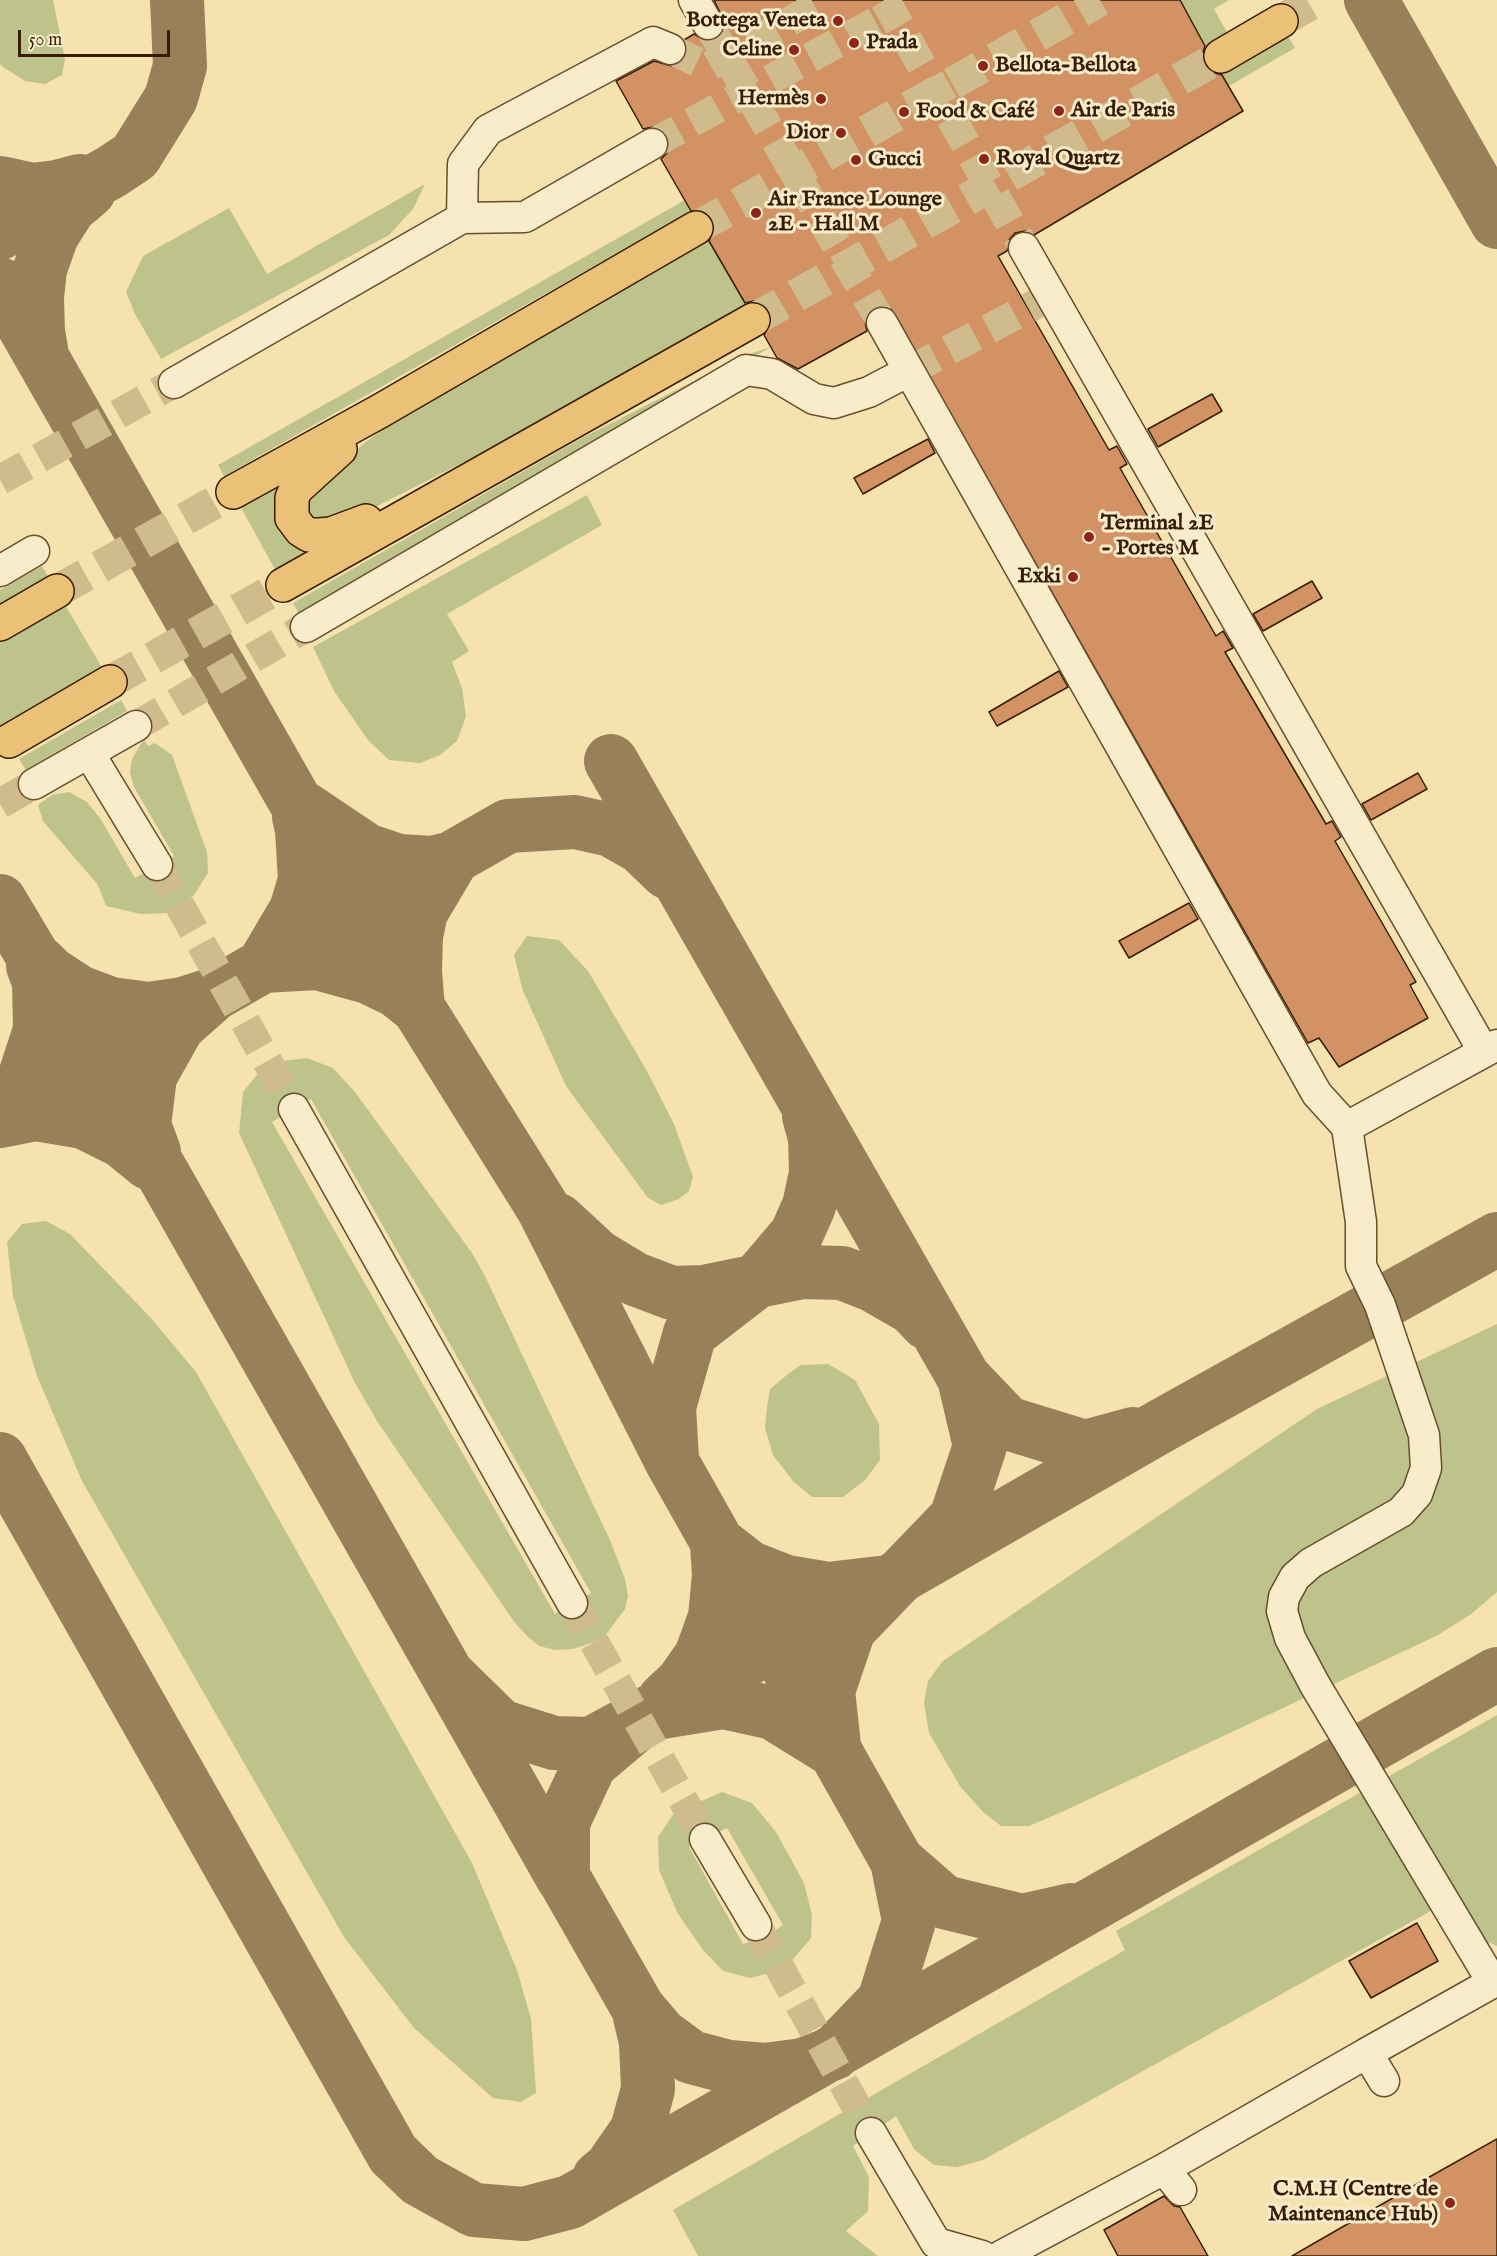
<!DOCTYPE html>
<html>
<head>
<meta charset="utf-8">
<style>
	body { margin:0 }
	#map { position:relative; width:1497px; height:2256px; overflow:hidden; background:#f6e2af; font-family:"IM FELL English",serif }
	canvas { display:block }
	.scale { position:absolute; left:18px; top:30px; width:152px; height:27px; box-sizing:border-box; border:3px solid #391d02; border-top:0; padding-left:8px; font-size:18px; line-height:21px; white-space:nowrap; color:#391d02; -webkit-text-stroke:4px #f9eccb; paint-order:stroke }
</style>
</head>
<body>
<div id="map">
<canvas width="1497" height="2256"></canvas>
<div class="scale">50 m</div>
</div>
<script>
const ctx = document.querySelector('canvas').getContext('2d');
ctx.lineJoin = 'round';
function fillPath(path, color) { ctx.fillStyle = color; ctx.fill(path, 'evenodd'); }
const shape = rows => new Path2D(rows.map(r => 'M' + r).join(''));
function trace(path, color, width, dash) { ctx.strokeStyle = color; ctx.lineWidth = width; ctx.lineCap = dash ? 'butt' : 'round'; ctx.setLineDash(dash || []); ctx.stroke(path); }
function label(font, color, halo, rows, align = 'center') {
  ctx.font = font + ' "IM FELL English",serif'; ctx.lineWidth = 6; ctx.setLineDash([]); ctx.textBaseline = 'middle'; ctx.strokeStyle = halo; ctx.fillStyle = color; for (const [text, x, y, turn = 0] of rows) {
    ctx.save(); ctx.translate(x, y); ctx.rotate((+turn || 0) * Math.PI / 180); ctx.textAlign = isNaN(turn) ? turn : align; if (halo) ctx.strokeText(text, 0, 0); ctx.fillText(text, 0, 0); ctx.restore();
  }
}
fillPath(shape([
	[0,0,53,0,65,59,62,75,45,84,25,81,3,67,0,64],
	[1180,0,1229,0,1214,9,1229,36,1207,49],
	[1288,36,1295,48,1229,86,1222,74],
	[425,184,413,209,389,235,161,359,135,314,126,292,143,256,229,208,267,274],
	[685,200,691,211,224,476,218,465],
	[707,238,749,310,550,418,354,518,308,524,300,494,380,431,590,304],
	[771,347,299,614,293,603,580,439,743,356],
	[288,476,318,545,278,575,239,504],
	[587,495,602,525,447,614,469,651,452,662,462,688,466,716,457,741,440,755,420,763,389,760,368,740,334,691,313,647],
	[42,566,49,578,0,605,0,590],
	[64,603,107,676,5,734,0,725,0,640],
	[121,700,127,711,26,770,19,759],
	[144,739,148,746,155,743,172,755,207,852,208,873,194,895,169,913,141,914,106,906,98,885,43,821,38,805,52,795,69,792,87,802,100,818,135,878,174,856,134,787,130,772,132,759],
	[527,936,559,940,588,971,647,1071,674,1124,693,1177,689,1191,679,1199,661,1205,648,1198,566,1086,523,991,514,955],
	[307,1058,333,1068,355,1092,472,1253,484,1274,610,1540,625,1579,628,1596,625,1609,605,1636,594,1642,573,1649,555,1650,539,1646,527,1636,515,1623,377,1421,355,1383,239,1133,243,1092,256,1076,282,1061],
	[311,1099,591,1593,555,1614,272,1122],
	[46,1221,70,1234,150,1317,196,1372,472,1863,517,1970,531,2019,536,2093,521,2102,493,2098,414,2028,344,1937,82,1481,37,1376,13,1296,7,1242,22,1224],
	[1497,1324,1497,1592,1470,1615,1436,1636,1064,1811,1029,1826,1001,1826,983,1812,960,1786,929,1733,924,1703,928,1681,943,1661,1317,1409],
	[828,1364,855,1380,879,1424,880,1460,865,1480,843,1497,812,1497,793,1481,773,1455,765,1428,767,1407,770,1389,788,1374,801,1365],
	[1497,1715,1497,1946,1474,1936,1456,1897,983,2160,957,2167,934,2165,914,2149,896,2116,853,2146,869,2177,868,2211,846,2231,878,2256,698,2256,673,2210,1125,1950,1116,1931],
	[722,1792,752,1803,776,1832,804,1883,812,1915,811,1938,794,1958,781,1970,750,1978,723,1971,703,1950,678,1914,659,1870,658,1837,674,1813],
	[727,1828,783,1925,764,1938,743,1944,689,1847]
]), '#bdc38a');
trace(shape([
	[1371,0,1497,222],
	[0,183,32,190,57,187,80,181],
	[0,233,111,172,135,156,171,98,180,66,177,0],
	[0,284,359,913,543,1208,672,1462,897,1861,944,1902,1022,1921,1071,1910],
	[41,349,38,332,37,297,40,269,52,235,69,208,89,191],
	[611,761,964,1378,1007,1423,1085,1447,1133,1434],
	[305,809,366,850,399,861,432,863,453,858],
	[0,901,163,1174,563,1878],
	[39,962,50,973,79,992,111,1004,149,1009,183,1004,214,994],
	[263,966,296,910,305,880,302,830,299,817],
	[263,966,317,963,368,977,397,991,416,1006],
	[418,1008,415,972,416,936,421,912,453,858],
	[0,1107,22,1085,40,1030,39,982,33,966],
	[0,1115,125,1044],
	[0,1121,36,1114,84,1122,122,1141,149,1163],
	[154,1152,144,1125,150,1076,178,1026,214,994,508,826,575,822,611,830,641,847,667,872],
	[558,1220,597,1256,635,1279,672,1293,704,1292,802,1272,842,1273,873,1285,913,1308,927,1323],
	[0,1459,393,2154,420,2180,474,2210,524,2214,570,2202,1497,1674],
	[672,1459,669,1407,690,1333,756,1282,796,1235,809,1206,816,1173,815,1138,809,1116],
	[719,1544,750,1568,786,1582,828,1589,879,1583],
	[447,1674,500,1726,554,1743,591,1744,902,1575,1161,1426,1497,1239],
	[664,1700,682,1683,701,1656,715,1617,719,1575,717,1544],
	[834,1746,828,1691,849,1629,956,1518,980,1446,964,1378],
	[546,1847,638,2008,661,2035,691,2057,729,2067,765,2070,803,2065,834,2053,884,2001,909,1921,897,1861],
	[563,1878,563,1822,590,1764,649,1714,723,1702,773,1713,833,1750],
	[599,2178,610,2169,637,2130,648,2089,646,2042,638,2008]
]), '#988058', 54);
const building = shape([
	[714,0,1180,0,1205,46,1202,56,1205,65,1212,72,1222,75,1243,111,1034,235,1025,231,1015,233,1009,240,1007,251,998,256,1109,450,1117,446,1127,464,1120,468,1216,636,1223,631,1233,648,1225,652,1326,824,1332,821,1341,837,1335,841,1416,982,1410,985,1428,1018,1339,1067,1319,1038,1308,1043,891,309,882,306,873,308,865,322,867,331,798,369,777,358,764,335,772,321,769,310,762,304,754,301,745,303,709,241,715,229,712,218,705,212,691,211,661,159,667,153,669,145,667,135,653,127,643,129,616,81,654,61,672,66,680,63,686,55,684,40,694,34,707,41,717,39,723,32,725,23,714,0],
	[1212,394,1222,411,1158,447,1148,429,1212,394],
	[928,439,935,453,863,494,854,478,928,439],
	[1312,581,1322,598,1263,631,1253,614,1312,581],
	[1059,671,1068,687,997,726,989,712,1059,671],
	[1418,773,1427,789,1371,820,1362,804,1418,773],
	[1189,903,1198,919,1129,958,1119,941,1189,903],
	[1417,1923,1438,1961,1371,1998,1349,1961,1417,1923],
	[1497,2139,1497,2256,1292,2256,1424,2180,1497,2139],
	[1164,2196,1174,2206,1180,2207,1208,2256,1118,2256,1104,2230,1164,2196]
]);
fillPath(building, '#d29264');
trace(building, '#391d02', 1.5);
trace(shape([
	[885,0,1024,248],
	[708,24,882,323],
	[670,49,708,67,828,0],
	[652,144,892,13],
	[909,371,1051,296],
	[0,480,174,383],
	[136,726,306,627],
	[0,804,34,784],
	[157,865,294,1109],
	[572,1603,705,1839],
	[756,1925,871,2133]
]), '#d0bb8c', 30, [30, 15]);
trace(shape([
	[1281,21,1317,0],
	[696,228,1100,0],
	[753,320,1221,56],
	[57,591,233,492],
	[110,682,283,585]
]), '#d0bb8c', 33, [33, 16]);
const minor = shape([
	[694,0,708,24],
	[462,218,463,164,488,130,653,42,670,49],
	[1024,248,1484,1052],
	[882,323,1317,1094,1347,1127,1361,1222,1361,1266,1380,1305,1424,1435,1426,1468,1417,1494,1401,1512,1311,1563,1295,1577,1284,1597,1282,1611,1290,1638,1315,1685,1493,1983],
	[174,383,462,218,525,217,652,144],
	[0,571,34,551],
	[306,627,746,370,772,374,814,399,834,403,869,392,909,371],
	[89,753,157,865],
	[34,784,136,726],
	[294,1109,572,1603],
	[1347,1127,1497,1045],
	[705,1839,756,1925],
	[1367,2053,1497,1980],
	[871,2133,936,2243,982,2256],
	[1164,2169,1367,2053,1384,2081],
	[1001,2256,1164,2169,1181,2190]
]);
const major = shape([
	[1221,56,1281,21],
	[340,449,296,489,292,498,292,518,301,530,309,535,319,535,331,534,366,521],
	[233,492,380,411,696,228],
	[283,585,753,320],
	[0,624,57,591],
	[9,741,110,682]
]);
trace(minor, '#684e2d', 33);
trace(major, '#391d02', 36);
trace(minor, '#f9eccb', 30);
trace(major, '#ebc178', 33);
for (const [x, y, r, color] of [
	[838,21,6,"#8f2418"],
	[854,43,6,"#8f2418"],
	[794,50,6,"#8f2418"],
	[983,66,6,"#8f2418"],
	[821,99,6,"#8f2418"],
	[1059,111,6,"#8f2418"],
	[904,112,6,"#8f2418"],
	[841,133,6,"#8f2418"],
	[984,159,6,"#8f2418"],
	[856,160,6,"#8f2418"],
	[756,213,6,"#8f2418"],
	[1089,537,6,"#8f2418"],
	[1073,577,6,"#8f2418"],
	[1450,2203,6,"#8f2418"]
]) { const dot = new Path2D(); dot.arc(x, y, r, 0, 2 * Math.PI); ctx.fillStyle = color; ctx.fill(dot); trace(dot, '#f9eccb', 2); }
label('bold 22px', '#391d02', '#f9eccb', [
	["Bottega Veneta",826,21,"right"],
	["Prada",866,43],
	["Celine",782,50,"right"],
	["Bellota-Bellota",995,66],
	["Hermès",809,99,"right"],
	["Air de Paris",1071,111],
	["Food & Café",916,112],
	["Dior",829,133,"right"],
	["Royal Quartz",996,159],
	["Gucci",868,160],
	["Air France Lounge",768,200],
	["2E - Hall M",768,225],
	["Terminal 2E",1101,524],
	["- Portes M",1101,549],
	["Exki",1061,577,"right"],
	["C.M.H (Centre de",1438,2190,"right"],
	["Maintenance Hub)",1438,2215,"right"]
], 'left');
</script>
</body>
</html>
